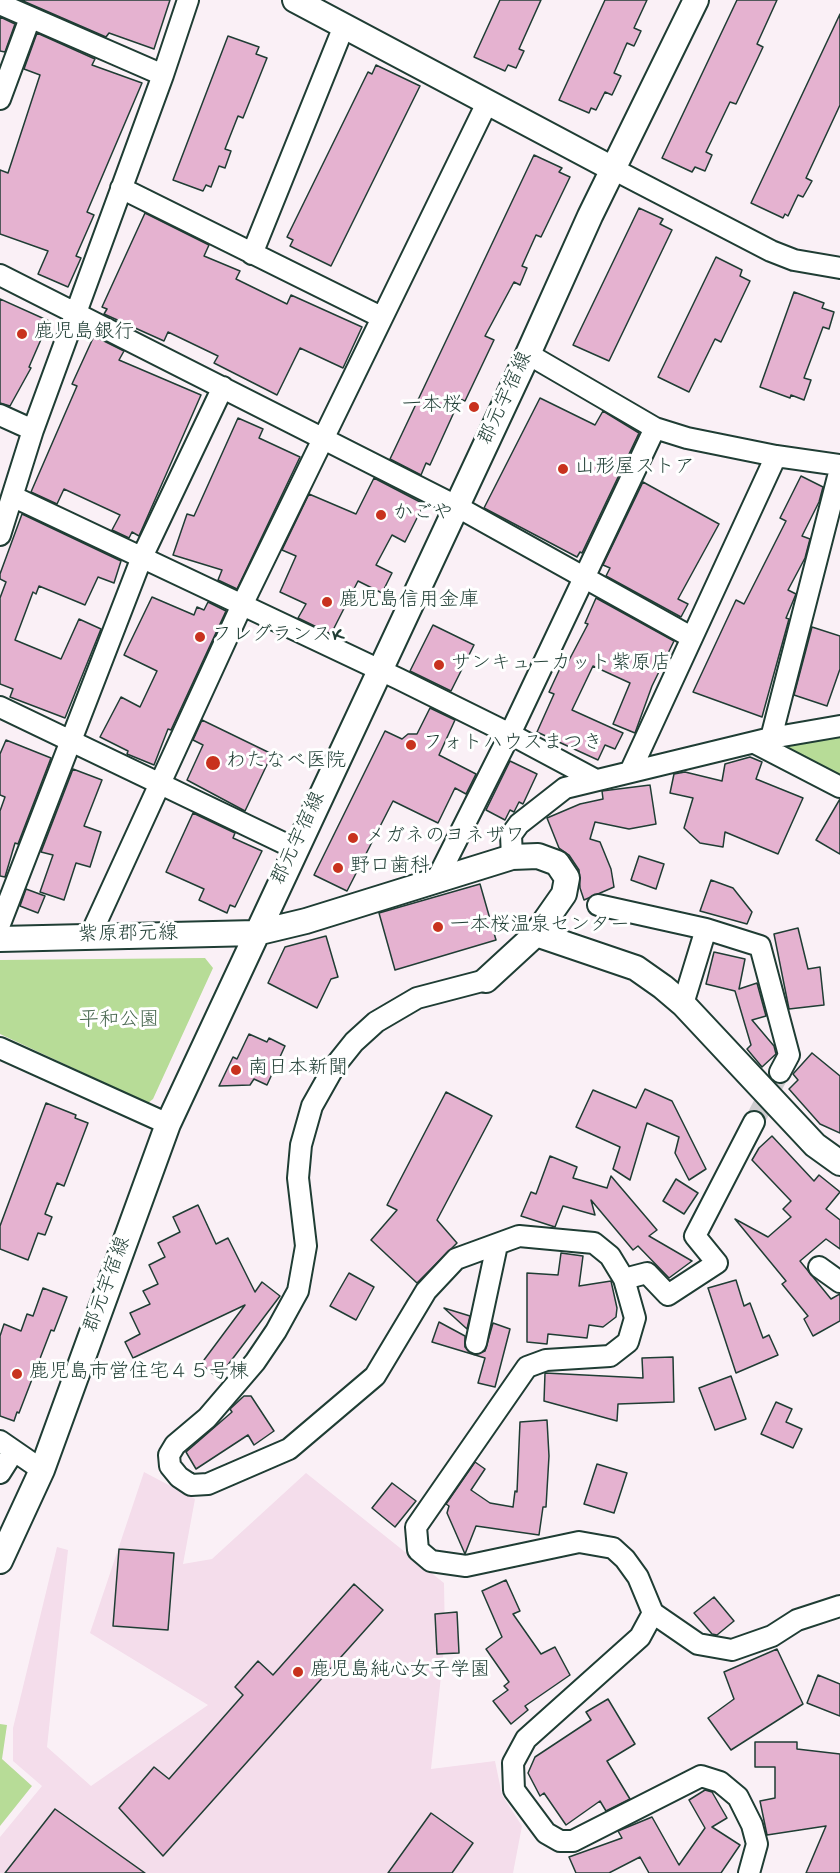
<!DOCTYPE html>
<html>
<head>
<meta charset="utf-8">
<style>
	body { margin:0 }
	canvas { display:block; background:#faf0f6 }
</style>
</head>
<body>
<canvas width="840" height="1873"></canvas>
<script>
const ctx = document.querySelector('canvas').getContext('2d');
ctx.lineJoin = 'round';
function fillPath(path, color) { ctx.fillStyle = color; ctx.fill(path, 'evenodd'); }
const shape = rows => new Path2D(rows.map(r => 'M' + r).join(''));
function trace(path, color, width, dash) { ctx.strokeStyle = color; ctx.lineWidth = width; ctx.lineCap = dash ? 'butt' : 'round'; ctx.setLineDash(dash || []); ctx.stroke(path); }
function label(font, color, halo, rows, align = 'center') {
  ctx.font = font + ' "Gochi Hand","Klee One",sans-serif'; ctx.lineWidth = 6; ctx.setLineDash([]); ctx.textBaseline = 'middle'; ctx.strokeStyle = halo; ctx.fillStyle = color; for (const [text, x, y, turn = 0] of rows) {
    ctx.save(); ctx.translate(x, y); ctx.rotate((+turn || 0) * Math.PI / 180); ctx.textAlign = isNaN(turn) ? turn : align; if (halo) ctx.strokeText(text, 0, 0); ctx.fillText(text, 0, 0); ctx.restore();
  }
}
fillPath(shape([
	[144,1472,195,1499,183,1564,212,1559,306,1473,444,1583,445,1639,431,1769,495,1761,502,1795,522,1826,513,1873,0,1873,0,1837,42,1786,13,1761,13,1728,57,1547,68,1550,47,1747,91,1786,208,1705,90,1633]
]), '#f4ddeb');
fillPath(shape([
	[840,733,840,779,788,752,788,742],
	[205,958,213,968,153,1099,148,1103,0,1034,0,960],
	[0,1724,7,1725,2,1759,32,1786,0,1826]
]), '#b7dc97');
const building = shape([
	[21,0,170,0,154,49,109,33,106,37,21,0],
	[500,0,541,0,519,49,524,51,516,68,508,65,505,71,474,57,500,0],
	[605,0,647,0,634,28,641,31,634,46,627,43,614,73,621,76,612,95,605,92,596,110,591,108,589,113,559,100,605,0],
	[737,0,777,0,757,44,763,47,756,62,736,104,730,102,706,152,712,155,705,171,695,167,692,172,662,158,737,0],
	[840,14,840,105,806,178,812,181,803,197,798,195,788,216,785,214,783,218,751,203,840,14],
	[0,17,15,24,5,52,0,51,0,17],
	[37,33,95,59,92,65,142,83,87,212,94,215,76,256,81,258,68,287,38,274,48,251,0,234,0,170,8,173,40,75,24,69,37,33],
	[228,36,259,47,256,54,267,58,243,118,238,116,225,149,231,151,225,168,219,166,211,187,206,185,203,191,173,180,228,36],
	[376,65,420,86,331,266,290,246,293,240,287,237,368,72,372,74,376,65],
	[534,155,562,168,559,172,570,177,541,237,536,235,522,266,527,268,520,285,514,282,485,336,494,340,465,401,460,399,430,465,426,463,421,475,390,459,534,155],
	[639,208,663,219,660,224,672,230,609,361,573,345,639,208],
	[145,213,209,245,204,256,240,271,236,279,287,304,291,295,362,327,343,368,300,348,277,395,214,363,218,356,168,332,164,341,104,314,107,309,102,307,145,213],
	[716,257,742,270,740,276,750,281,721,342,715,339,689,392,658,377,716,257],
	[794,292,824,303,822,308,834,312,829,329,823,327,813,354,804,378,811,380,804,400,791,395,790,398,760,387,794,292],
	[0,299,49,321,29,367,31,368,10,406,0,403,0,299],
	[94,336,124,351,119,360,201,395,139,536,132,532,129,538,112,530,120,515,64,489,57,504,31,492,77,386,72,384,94,336],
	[540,398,595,425,603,411,639,433,582,553,580,552,577,557,484,508,540,398],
	[238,418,263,429,259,438,300,457,237,589,218,580,222,570,173,555,187,514,194,516,238,418],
	[801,476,823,487,819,502,802,536,810,539,805,558,788,590,796,594,786,618,789,619,762,717,693,692,736,600,744,604,786,521,780,518,801,476],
	[374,478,424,504,405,542,392,535,376,565,392,573,382,593,358,581,331,634,298,618,306,604,280,592,296,556,282,550,309,494,356,514,374,478],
	[643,482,719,524,678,599,688,604,681,617,606,576,610,568,603,565,643,482],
	[22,514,121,561,114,583,98,577,85,605,39,586,36,594,33,592,15,640,61,659,79,619,101,629,65,718,10,697,13,689,0,684,0,598,6,582,0,579,0,574,22,514],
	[152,597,194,615,197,607,204,610,208,602,226,611,171,730,168,729,154,765,127,754,128,751,100,737,121,697,140,707,157,671,124,655,152,597],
	[596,598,674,641,652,686,635,733,613,724,630,683,593,666,572,710,623,733,615,749,605,745,598,760,537,732,554,694,549,692,563,662,567,664,588,624,585,623,596,598],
	[433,625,474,645,451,691,410,671,433,625],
	[812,627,840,636,840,669,827,706,794,695,812,627],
	[430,708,455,720,439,755,476,774,466,794,455,788,438,823,393,801,347,891,314,875,385,731,402,739,408,734,417,734,430,708],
	[202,720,272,754,245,811,187,780,203,745,193,740,202,720],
	[6,740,51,758,18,844,15,843,5,877,0,876,0,811,5,797,0,795,0,754,6,740],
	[750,757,762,762,756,779,803,798,778,854,725,832,723,847,700,843,684,828,693,798,670,793,674,774,685,772,722,781,725,764,750,757],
	[510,761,537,774,523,804,519,802,514,812,510,810,505,820,486,810,510,761],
	[73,769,102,780,84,826,101,832,90,867,76,863,64,900,40,892,53,855,41,852,73,769],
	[650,785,656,824,629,829,595,822,590,839,600,842,611,869,614,887,584,900,580,888,579,870,569,855,559,848,547,818,580,804,603,799,602,791,650,785],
	[840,799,840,854,816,840,840,799],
	[193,813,235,833,233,838,262,851,235,907,230,905,227,913,199,900,204,889,166,872,193,813],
	[639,856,664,864,656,889,631,880,639,856],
	[711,880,733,888,752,912,747,924,700,911,711,880],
	[480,884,496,940,395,970,379,913,480,884],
	[26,889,45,896,38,913,20,906,26,889],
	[798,928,808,969,820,967,824,1005,789,1009,774,934,798,928],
	[326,936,338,977,331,979,317,1008,268,983,285,947,326,936],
	[714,952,745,959,739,989,757,983,766,1016,752,1020,774,1046,776,1054,762,1067,747,1049,751,1045,735,991,706,984,714,952],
	[249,1034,267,1042,269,1038,285,1046,267,1085,254,1079,250,1085,219,1086,233,1057,237,1059,249,1034],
	[812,1053,840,1076,840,1133,820,1124,789,1089,798,1080,793,1074,812,1053],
	[645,1089,672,1101,706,1169,689,1180,675,1153,679,1137,647,1123,630,1180,613,1169,620,1147,576,1127,593,1090,636,1108,645,1089],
	[446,1092,492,1116,437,1220,457,1243,417,1283,371,1240,397,1210,387,1205,446,1092],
	[46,1103,76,1115,75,1118,88,1123,64,1186,57,1183,45,1214,52,1217,45,1235,38,1233,28,1260,0,1249,0,1226,46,1103],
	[772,1136,814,1181,819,1175,840,1192,826,1209,840,1220,840,1249,826,1239,800,1261,831,1299,840,1294,840,1321,813,1336,804,1319,808,1316,782,1284,786,1281,735,1219,768,1237,791,1217,783,1209,791,1201,752,1160,759,1148,772,1136],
	[550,1156,577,1167,573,1178,607,1188,611,1176,657,1230,649,1236,692,1261,669,1278,638,1246,633,1250,591,1200,595,1215,563,1206,555,1227,521,1216,531,1192,536,1194,550,1156],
	[676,1179,698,1193,684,1214,663,1201,676,1179],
	[198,1205,216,1244,228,1238,255,1292,262,1282,280,1296,218,1378,201,1364,245,1305,133,1358,125,1342,140,1334,130,1313,150,1304,143,1291,158,1284,149,1265,165,1257,158,1243,180,1232,173,1217,198,1205],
	[561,1253,583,1256,579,1286,611,1281,617,1308,616,1317,603,1327,589,1325,587,1338,548,1334,547,1344,527,1342,527,1273,558,1275,561,1253],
	[349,1273,374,1287,356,1320,330,1306,349,1273],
	[736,1280,744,1306,750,1303,763,1338,769,1335,778,1355,736,1373,708,1288,736,1280],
	[43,1288,67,1297,54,1331,51,1330,19,1413,17,1412,14,1421,0,1416,0,1336,4,1324,21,1331,27,1314,33,1316,43,1288],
	[444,1308,470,1316,467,1329,444,1308],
	[439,1322,465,1336,465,1347,474,1355,485,1351,493,1323,510,1329,495,1387,478,1383,485,1358,432,1342,439,1322],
	[673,1357,674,1402,618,1404,617,1421,544,1401,545,1373,643,1378,642,1358,673,1357],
	[731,1376,746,1419,715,1430,699,1388,731,1376],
	[244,1396,251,1396,274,1431,254,1445,248,1435,196,1469,186,1452,232,1412,230,1409,244,1396],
	[776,1402,792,1409,786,1422,802,1429,793,1448,761,1434,776,1402],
	[547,1420,549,1456,546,1507,543,1507,539,1535,476,1526,465,1554,447,1513,449,1506,446,1504,475,1462,485,1469,471,1490,490,1503,513,1507,515,1491,517,1492,520,1422,547,1420],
	[597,1464,627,1473,614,1513,584,1504,597,1464],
	[392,1483,416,1501,395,1527,372,1508,392,1483],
	[119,1549,174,1553,168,1630,113,1626,119,1549],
	[506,1580,520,1611,513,1614,541,1654,555,1647,570,1675,525,1706,528,1710,511,1724,493,1701,508,1690,504,1686,509,1682,486,1649,502,1637,482,1591,506,1580],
	[354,1584,383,1610,163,1856,119,1808,154,1767,169,1779,243,1695,235,1687,258,1661,273,1675,354,1584],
	[714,1597,734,1621,717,1635,712,1634,694,1613,714,1597],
	[457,1612,459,1653,437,1654,435,1614,457,1612],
	[777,1649,803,1704,731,1750,708,1718,734,1699,724,1672,777,1649],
	[818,1675,840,1684,840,1716,807,1703,818,1675],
	[608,1699,635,1744,607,1761,630,1799,606,1811,600,1801,566,1825,544,1793,540,1796,528,1773,535,1757,591,1720,586,1712,608,1699],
	[755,1742,797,1742,797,1749,840,1754,840,1873,806,1873,826,1826,767,1835,760,1801,775,1798,775,1767,755,1767,755,1742],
	[705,1790,712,1792,727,1818,712,1827,740,1845,721,1873,649,1873,640,1857,609,1873,576,1873,569,1857,622,1838,618,1831,652,1817,679,1865,705,1828,689,1800,705,1790],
	[55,1809,145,1873,5,1873,55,1809],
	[431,1813,473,1843,452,1873,388,1873,431,1813]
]);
fillPath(building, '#e5b2d0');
trace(building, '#1f3d34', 1.5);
trace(shape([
	[754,1122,780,1072]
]), '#cecccf', 20, [20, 10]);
const minor = shape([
	[0,4,163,75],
	[0,99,30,18],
	[613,169,771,251,794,260,840,268],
	[121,188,381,317],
	[252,254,344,26],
	[0,275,456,506,691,637],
	[528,354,655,428,687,438,776,456,840,465],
	[0,415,33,430],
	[14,497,399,679,510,734,596,780],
	[0,535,33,430,163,75,188,0],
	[0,707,296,849],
	[771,738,840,469],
	[755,743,840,787],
	[630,772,776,456],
	[512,857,511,835,519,824,565,788,771,738,840,726],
	[436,881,510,734,655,428],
	[598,905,706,929],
	[0,924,142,557,223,387],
	[89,938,242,605,487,103],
	[486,980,417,998,376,1022,354,1042,334,1067,312,1106,301,1145,298,1178,306,1246,298,1291,276,1331,255,1362,207,1418,175,1445,169,1455,170,1466,179,1477,191,1485,208,1484,289,1449,375,1376,426,1291,456,1259,519,1236,594,1243,610,1256,624,1279,635,1318,628,1342,610,1356,546,1360,527,1367,416,1527,418,1550,431,1561,466,1566,579,1542,613,1548,625,1559,638,1577,653,1613,640,1637,526,1739,513,1763,514,1790,546,1833,560,1841,573,1841,701,1776,720,1782,738,1797,752,1825,757,1844,749,1873],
	[683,1004,706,929,760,946,789,1055,780,1072],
	[0,1048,168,1124],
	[819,1267,840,1282],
	[624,1279,647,1273,668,1295,717,1263,695,1236,754,1122],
	[476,1343,497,1245],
	[0,1441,42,1470],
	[0,1473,14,1451],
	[653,1613,698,1644,732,1650,772,1636,797,1620,840,1606]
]);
const tertiary = shape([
	[295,0,613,169],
	[536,934,636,968,663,987,683,1004,815,1145,840,1163],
	[0,939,256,933,306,921,512,857,538,856,557,863,567,878,564,894,536,934,486,980],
	[0,1561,42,1470,168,1124,528,354,590,216,696,0]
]);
trace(minor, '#1f3d34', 24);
trace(tertiary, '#1f3d34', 28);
trace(minor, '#fff', 20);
trace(tertiary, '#fff', 24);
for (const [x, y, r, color] of [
	[22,334,6,"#c8321e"],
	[474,407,6,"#c8321e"],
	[563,469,6,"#c8321e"],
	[381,515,6,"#c8321e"],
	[327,602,6,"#c8321e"],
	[200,637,6,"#c8321e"],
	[439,665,6,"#c8321e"],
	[411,745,6,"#c8321e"],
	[213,763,8,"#c8321e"],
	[353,838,6,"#c8321e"],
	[338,868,6,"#c8321e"],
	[438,927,6,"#c8321e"],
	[236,1070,6,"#c8321e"],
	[17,1374,6,"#c8321e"],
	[298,1672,6,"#c8321e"]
]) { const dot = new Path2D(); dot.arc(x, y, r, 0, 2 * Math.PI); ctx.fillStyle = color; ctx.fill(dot); trace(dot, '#fff', 2); }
label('20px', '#1f3d34', '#fff', [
	["鹿児島銀行",34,334],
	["一本桜",462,407,"right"],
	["山形屋ストア",575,469],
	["かごや",393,515],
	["鹿児島信用金庫",339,602],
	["フレグランスK",212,637],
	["サンキューカット紫原店",451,665],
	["フォトハウスまつき",423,745],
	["わたなべ医院",226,763],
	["メガネのヨネザワ",365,838],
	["野口歯科",350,868],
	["一本桜温泉センター",450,927],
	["南日本新聞",248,1070],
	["鹿児島市営住宅４５号棟",29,1374],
	["鹿児島純心女子学園",310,1672]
], 'left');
label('20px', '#1f3d34', '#fff', [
	["郡元宇宿線",507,399,-65],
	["郡元宇宿線",300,839,-65],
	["紫原郡元線",128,936,-1],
	["郡元宇宿線",109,1285,-70]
]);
label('20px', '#45654d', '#fff', [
	["平和公園",119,1022]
]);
</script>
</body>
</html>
